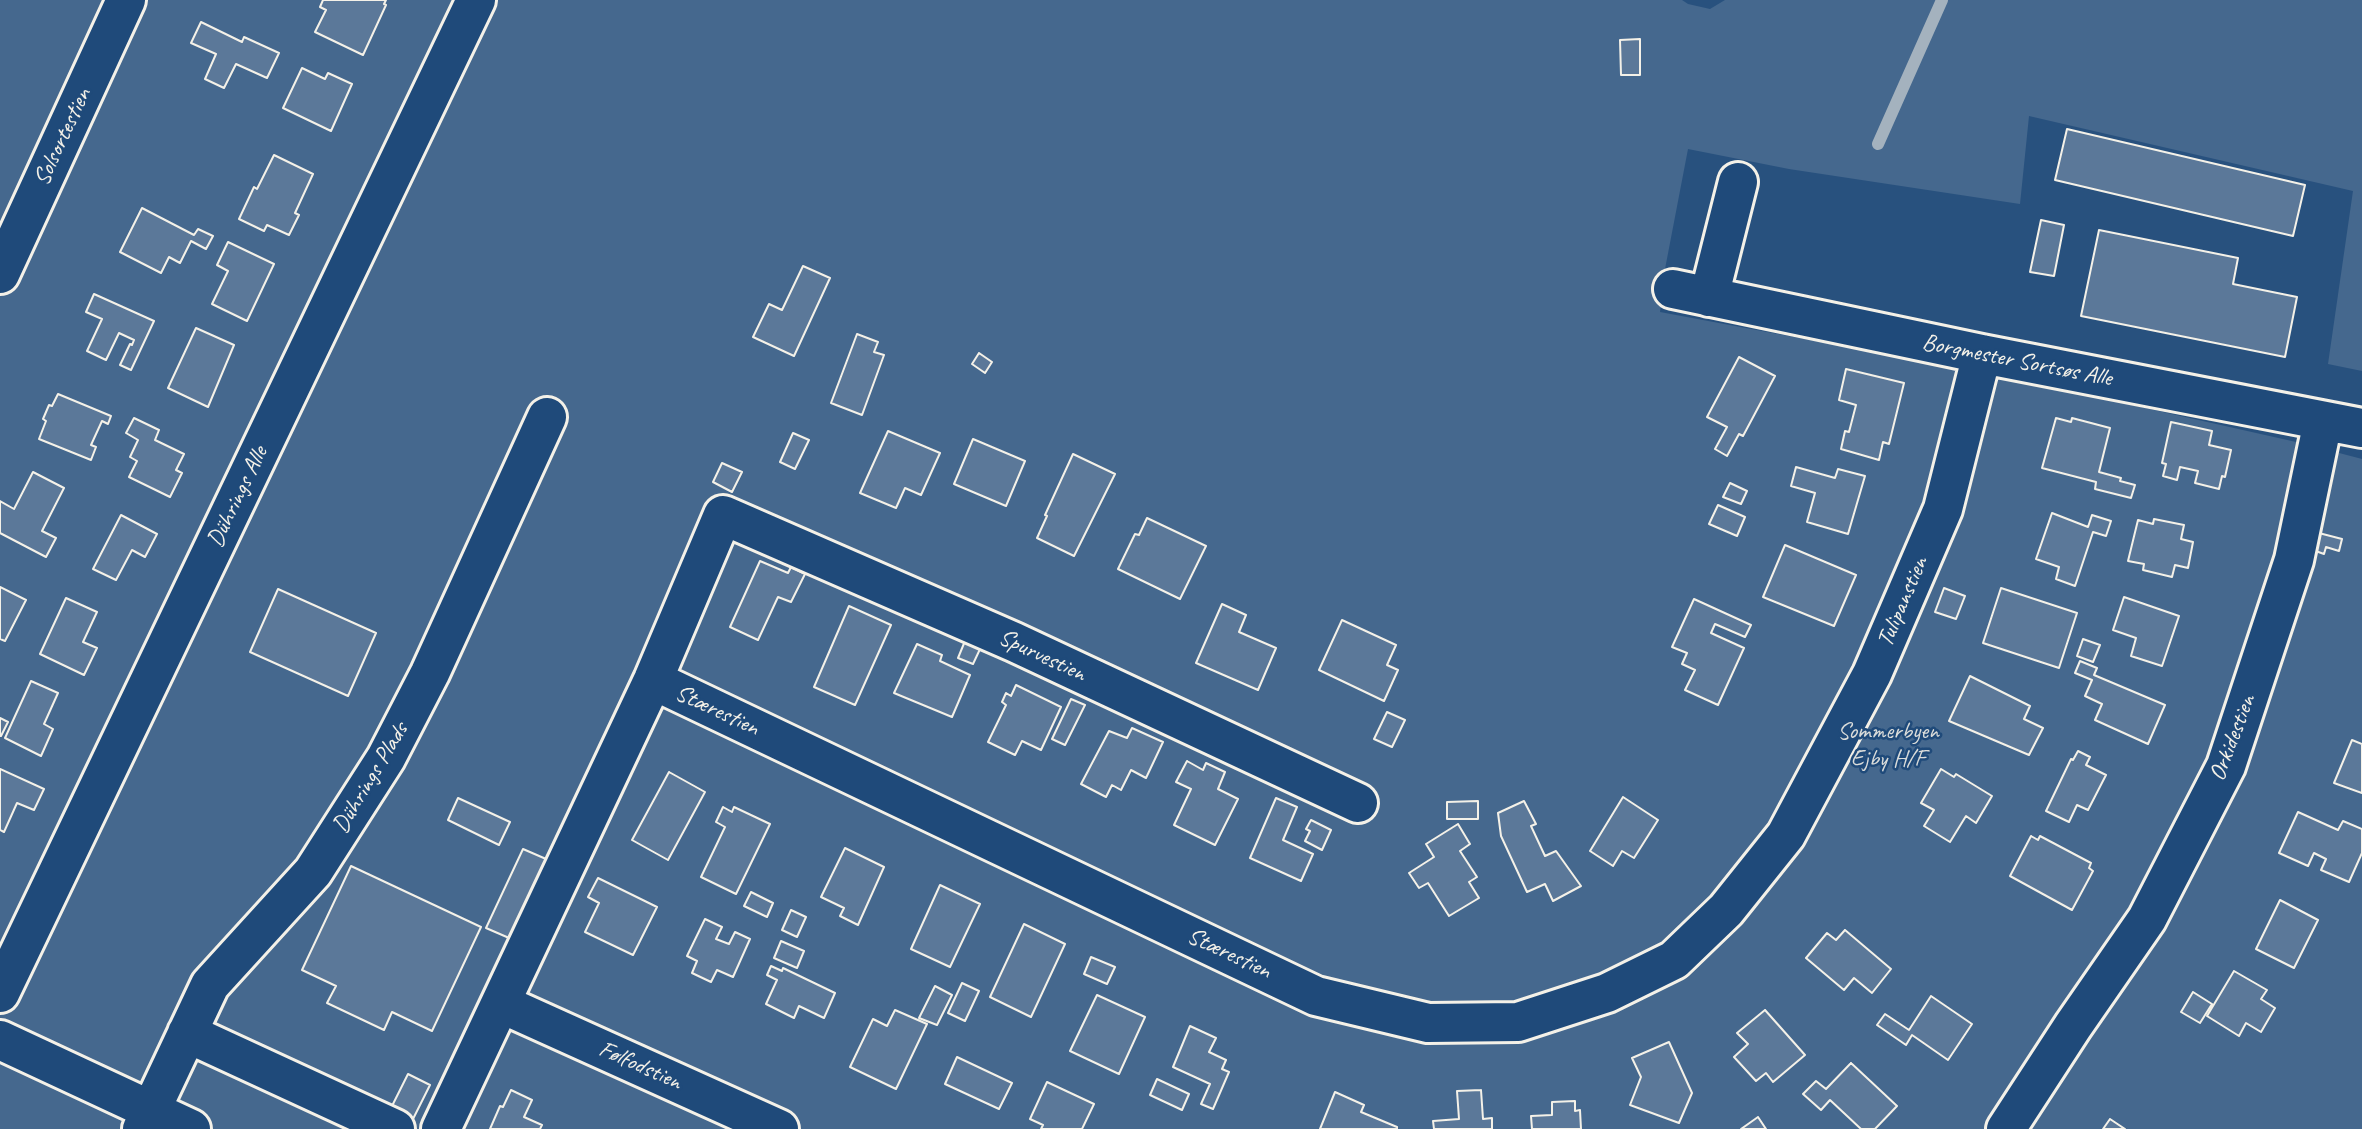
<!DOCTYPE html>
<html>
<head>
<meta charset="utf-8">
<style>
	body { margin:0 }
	canvas { display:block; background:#28517e }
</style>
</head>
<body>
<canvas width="2362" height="1129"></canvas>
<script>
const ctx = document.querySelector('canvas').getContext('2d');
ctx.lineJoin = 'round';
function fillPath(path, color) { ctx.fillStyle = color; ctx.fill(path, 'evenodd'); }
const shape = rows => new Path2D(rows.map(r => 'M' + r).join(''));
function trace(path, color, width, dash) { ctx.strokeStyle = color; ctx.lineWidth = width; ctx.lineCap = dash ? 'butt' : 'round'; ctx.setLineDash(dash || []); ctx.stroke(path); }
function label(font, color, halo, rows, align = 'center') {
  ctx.font = font + ' Caveat,sans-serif'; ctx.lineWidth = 5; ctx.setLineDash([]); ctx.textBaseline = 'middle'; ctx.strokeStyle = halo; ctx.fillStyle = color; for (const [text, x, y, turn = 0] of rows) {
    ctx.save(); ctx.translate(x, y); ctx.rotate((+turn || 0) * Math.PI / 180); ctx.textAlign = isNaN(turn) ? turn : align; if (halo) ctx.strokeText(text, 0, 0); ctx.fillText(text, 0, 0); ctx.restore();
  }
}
fillPath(shape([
	[0,0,1682,0,1688,4,1710,9,1725,0,2362,0,2362,371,2328,364,2353,191,2029,116,2020,204,1789,169,1688,149,1665,269,1660,312,2003,376,2305,444,2362,459,2362,1129,0,1129]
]), '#45688e');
trace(shape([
	[1878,144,1942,0]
]), '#a4b2be', 12);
const building = shape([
	[323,0,386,0,384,4,386,5,363,55,315,32,326,10,320,7,323,0],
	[201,22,242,42,244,37,279,53,267,78,236,64,224,88,205,79,216,54,191,43,201,22],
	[1640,39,1640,75,1621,75,1620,40,1640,39],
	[302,68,325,79,328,73,352,84,331,131,283,108,302,68],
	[2067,129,2305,185,2293,236,2055,180,2067,129],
	[274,155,313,174,295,213,299,215,289,235,267,225,264,231,239,219,254,187,257,189,274,155],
	[142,208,194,235,198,229,213,236,206,249,191,241,180,263,169,257,161,273,120,252,142,208],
	[2041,220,2064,225,2054,276,2030,272,2041,220],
	[2099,230,2238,258,2233,284,2297,297,2285,357,2081,316,2099,230],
	[228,242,274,264,247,321,212,304,228,271,217,265,228,242],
	[803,266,830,278,794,356,753,337,769,304,782,310,803,266],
	[94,294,154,321,131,370,120,365,130,344,132,345,134,340,119,333,106,360,87,351,102,319,86,312,94,294],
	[196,328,234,345,208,407,168,388,196,328],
	[857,334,878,342,874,352,884,355,862,415,831,403,857,334],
	[979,353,992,362,985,373,972,364,979,353],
	[1739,357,1775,376,1743,436,1739,434,1727,456,1715,449,1727,427,1707,417,1739,357],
	[1846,369,1904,383,1889,444,1883,442,1879,460,1841,449,1845,431,1849,432,1856,405,1839,400,1846,369],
	[58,394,111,416,108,424,102,421,91,445,96,447,91,460,39,439,46,421,43,419,49,405,52,406,58,394],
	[134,418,159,430,155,440,184,454,176,470,182,473,170,497,129,477,137,461,130,457,138,440,126,433,134,418],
	[2056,418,2071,422,2072,418,2110,428,2099,472,2121,478,2120,481,2135,485,2131,498,2095,489,2096,482,2042,468,2056,418],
	[2171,422,2212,431,2209,445,2231,450,2225,477,2222,476,2219,489,2195,483,2198,471,2180,467,2177,480,2163,476,2166,464,2162,463,2171,422],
	[888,431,940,453,921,495,905,488,896,508,860,493,888,431],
	[793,433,809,440,795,469,780,462,793,433],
	[973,439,1025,461,1006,506,954,484,973,439],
	[1073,454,1115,474,1074,556,1037,538,1047,516,1045,515,1073,454],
	[722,463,742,472,732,492,713,482,722,463],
	[1796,467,1835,478,1838,469,1865,476,1848,534,1807,522,1815,493,1791,486,1796,467],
	[33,472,64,488,42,531,56,538,46,557,0,533,0,501,14,509,33,472],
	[1730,483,1747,491,1741,504,1723,497,1730,483],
	[1718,505,1745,517,1737,536,1709,524,1718,505],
	[2052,513,2088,527,2092,515,2111,521,2106,536,2093,532,2075,586,2056,579,2059,567,2036,559,2052,513],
	[121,515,157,534,145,557,132,550,116,580,93,569,121,515],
	[1147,518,1206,546,1180,599,1118,569,1135,534,1139,535,1147,518],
	[2154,519,2184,525,2181,539,2193,542,2188,568,2175,565,2172,577,2143,570,2144,564,2128,561,2138,520,2153,524,2154,519],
	[2315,532,2342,539,2339,551,2326,547,2324,554,2310,549,2315,532],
	[1785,545,1856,575,1834,626,1763,597,1785,545],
	[760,561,788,573,791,567,805,574,791,602,778,597,758,640,730,627,760,561],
	[0,587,26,600,5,641,0,639,0,587],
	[1944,588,1965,596,1956,619,1935,612,1944,588],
	[2001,588,2077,613,2059,668,1983,643,2001,588],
	[278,589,376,633,348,696,250,652,278,589],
	[2124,597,2179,616,2162,666,2131,656,2136,638,2113,630,2124,597],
	[66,598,97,612,83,642,97,648,84,675,40,654,66,598],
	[1694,599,1751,625,1745,637,1715,624,1711,633,1744,648,1718,705,1685,690,1695,670,1682,664,1687,653,1672,647,1694,599],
	[1222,604,1246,615,1239,632,1276,648,1258,690,1196,663,1222,604],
	[849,606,891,625,855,705,814,687,849,606],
	[1342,620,1396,645,1387,665,1398,670,1384,701,1319,670,1342,620],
	[2083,639,2100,645,2093,662,2077,656,2083,639],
	[965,641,981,647,973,664,958,658,965,641],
	[917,644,942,655,940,661,970,675,952,717,894,693,917,644],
	[2080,661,2097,668,2094,675,2165,705,2148,744,2095,720,2102,704,2085,696,2092,680,2075,673,2080,661],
	[1970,676,2030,706,2024,719,2043,728,2029,755,1949,721,1970,676],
	[31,681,58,693,44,724,53,729,41,756,5,738,31,681],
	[1016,685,1061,707,1041,750,1022,741,1015,755,988,742,1006,705,1002,702,1006,693,1011,696,1016,685],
	[1071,699,1085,705,1065,745,1052,739,1071,699],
	[1387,712,1405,720,1392,747,1374,739,1387,712],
	[0,718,8,722,1,736,0,736,0,718],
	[1132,728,1163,742,1146,778,1131,770,1121,790,1112,785,1106,797,1081,784,1109,731,1127,738,1132,728],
	[2352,740,2362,744,2362,793,2334,783,2352,740],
	[2078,751,2090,757,2086,765,2106,775,2088,810,2077,805,2069,822,2046,811,2071,759,2073,760,2078,751],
	[1187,761,1203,770,1206,763,1225,772,1218,789,1238,799,1215,845,1174,825,1191,789,1176,782,1187,761],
	[0,769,44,789,34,810,17,803,4,832,0,830,0,769],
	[1941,769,1954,777,1956,774,1992,796,1976,823,1966,816,1950,842,1924,826,1934,810,1921,803,1941,769],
	[669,772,705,792,668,860,632,840,669,772],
	[1623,797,1658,820,1634,858,1622,851,1613,866,1590,851,1623,797],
	[458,798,510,822,499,845,448,820,458,798],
	[1276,798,1297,807,1283,840,1313,854,1301,881,1250,858,1276,798],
	[1478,801,1478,819,1447,819,1447,802,1478,801],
	[1524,801,1536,824,1531,826,1545,856,1556,851,1581,886,1553,901,1545,884,1527,892,1501,836,1498,813,1524,801],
	[723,807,732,812,734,807,770,824,736,894,701,877,725,827,716,822,723,807],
	[2298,812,2338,830,2343,821,2362,829,2362,853,2349,882,2321,870,2326,859,2314,853,2308,866,2279,853,2298,812],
	[1311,820,1331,830,1322,850,1305,841,1310,831,1306,829,1311,820],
	[1458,824,1470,844,1460,851,1477,877,1469,882,1479,898,1449,916,1428,883,1419,888,1409,873,1434,857,1426,844,1458,824],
	[2031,836,2038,840,2040,836,2091,863,2089,868,2093,871,2072,910,2010,876,2031,836],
	[845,848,884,867,858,925,840,916,844,908,821,897,845,848],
	[523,849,553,862,516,941,486,928,523,849],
	[351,866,481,927,432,1031,392,1012,384,1030,327,1003,336,986,302,970,351,866],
	[598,878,657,907,633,955,585,932,599,903,588,897,598,878],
	[940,885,980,904,950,967,911,949,940,885],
	[751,892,773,903,767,917,744,906,751,892],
	[2280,900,2318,920,2294,968,2256,949,2280,900],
	[791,910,806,917,797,937,782,930,791,910],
	[705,919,722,927,716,939,729,944,735,932,750,939,733,977,717,970,711,982,692,973,697,961,687,956,705,919],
	[1024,924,1065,944,1031,1017,990,997,1024,924],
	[1845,930,1891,969,1872,993,1854,978,1844,990,1806,958,1827,933,1836,940,1845,930],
	[781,941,804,951,797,968,774,958,781,941],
	[1091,957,1115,967,1107,984,1084,974,1091,957],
	[771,966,782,971,783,968,835,993,824,1018,799,1006,794,1018,766,1004,777,980,767,975,771,966],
	[2234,971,2267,990,2261,999,2275,1008,2261,1032,2246,1023,2239,1036,2207,1016,2234,971],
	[962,983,979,991,965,1021,948,1013,962,983],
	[935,986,952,995,937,1025,919,1018,935,986],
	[2193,992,2212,1004,2200,1023,2181,1012,2193,992],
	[1097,995,1145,1017,1119,1074,1070,1051,1097,995],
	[1931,996,1972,1024,1948,1060,1912,1035,1906,1045,1877,1025,1885,1014,1909,1030,1931,996],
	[895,1010,927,1024,896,1089,850,1067,873,1019,887,1026,895,1010],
	[1765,1010,1805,1055,1773,1082,1766,1073,1756,1081,1734,1057,1748,1044,1737,1033,1765,1010],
	[1190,1026,1216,1038,1209,1052,1226,1060,1222,1069,1229,1072,1213,1109,1201,1104,1210,1084,1173,1067,1190,1026],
	[1669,1042,1692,1093,1679,1123,1630,1105,1641,1077,1632,1058,1669,1042],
	[957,1057,1012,1083,999,1109,945,1084,957,1057],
	[1851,1063,1897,1106,1875,1129,1861,1129,1830,1100,1821,1110,1803,1094,1816,1081,1826,1089,1851,1063],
	[408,1074,430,1085,413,1119,391,1108,408,1074],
	[1157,1079,1189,1094,1182,1110,1150,1095,1157,1079],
	[1047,1082,1094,1104,1082,1129,1041,1129,1043,1125,1030,1119,1047,1082],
	[511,1090,532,1100,524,1117,542,1125,540,1129,490,1129,500,1106,503,1107,511,1090],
	[1481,1090,1483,1119,1492,1118,1492,1129,1434,1129,1433,1121,1459,1119,1457,1091,1481,1090],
	[1335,1092,1364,1105,1361,1112,1397,1127,1397,1129,1320,1129,1335,1092],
	[1575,1101,1575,1111,1580,1110,1581,1129,1532,1129,1531,1116,1552,1115,1552,1102,1575,1101],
	[1758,1117,1766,1129,1741,1129,1758,1117],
	[2110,1119,2125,1129,2103,1129,2110,1119]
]);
fillPath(building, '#5b7899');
trace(building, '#f4f1e8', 2);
const minor = shape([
	[0,274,126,0],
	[1673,289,1982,354,2362,428],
	[1709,297,1738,182],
	[653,680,1316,996,1428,1023,1518,1022,1607,993,1674,960,1726,910,1786,835,1872,674,1943,509,1982,354],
	[0,993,476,0],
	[502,1004,779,1129],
	[187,1033,395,1129],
	[0,1040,191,1129],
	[142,1129,210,985,313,872,386,758,430,673,547,417],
	[441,1129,653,680,723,515,1014,642,1358,803],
	[2006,1129,2073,1026,2147,919,2226,766,2294,560,2323,421]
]);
trace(minor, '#f4f1e8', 44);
trace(minor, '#1f4a7a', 38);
label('24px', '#f4f1e8', '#1f4a7a', [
	["Solsortestien",63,137,-65],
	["Borgmester Sortsøs Alle",2017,361,11],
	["Dührings Alle",238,497,-64],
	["Tulipanstien",1903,602,-67],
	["Spurvestien",1042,656,25],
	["Stærestien",717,711,25],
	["Orkidestien",2233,738,-69],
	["Dührings Plads",371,778,-59],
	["Stærestien",1229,954,25],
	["Følfodstien",640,1066,24]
]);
label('24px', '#dadcda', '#1f4a7a', [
	["Sommerbyen",1888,732],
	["Ejby H/F",1888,760]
]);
</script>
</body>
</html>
